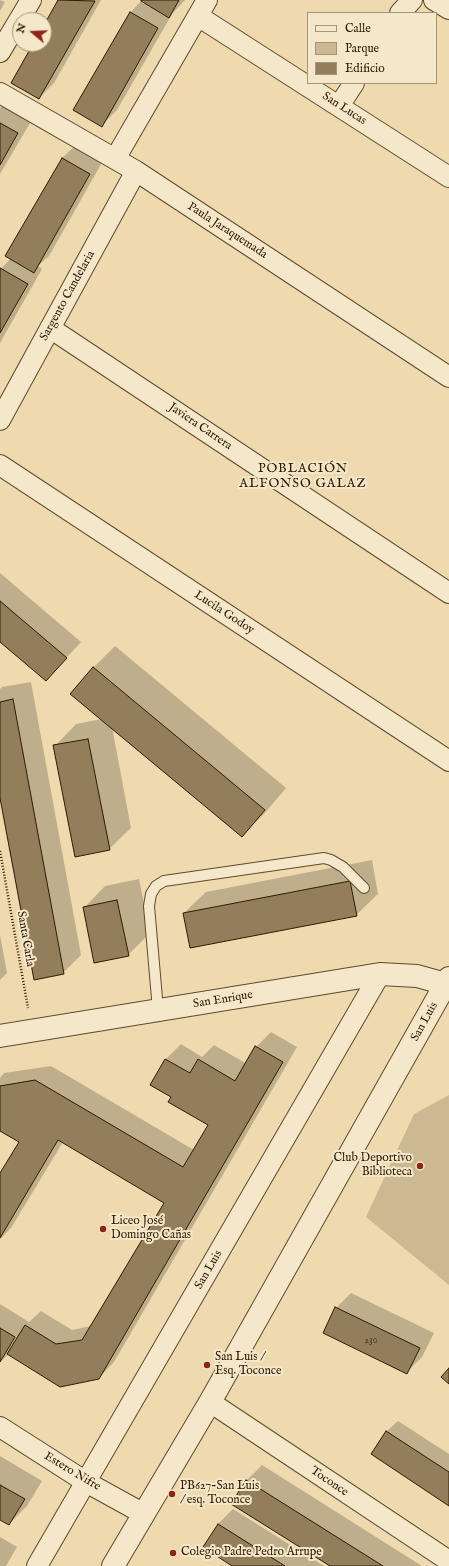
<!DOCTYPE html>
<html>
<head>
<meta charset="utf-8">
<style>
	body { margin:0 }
	#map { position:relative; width:449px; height:1566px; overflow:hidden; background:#eedaae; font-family:"IM FELL English",serif }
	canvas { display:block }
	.legend { position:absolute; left:307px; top:12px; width:130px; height:72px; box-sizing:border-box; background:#f4e7ca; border:1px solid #a5957a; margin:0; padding:5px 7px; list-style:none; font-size:12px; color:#2e1a02 }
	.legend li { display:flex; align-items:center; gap:8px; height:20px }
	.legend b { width:20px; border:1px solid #a5957a }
	.north { position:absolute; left:12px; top:12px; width:40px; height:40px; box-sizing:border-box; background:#f4e7ca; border:1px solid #a5957a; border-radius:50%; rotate:289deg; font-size:11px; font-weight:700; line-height:16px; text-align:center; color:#2e1a02 }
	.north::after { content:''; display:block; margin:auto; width:14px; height:18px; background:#8f2418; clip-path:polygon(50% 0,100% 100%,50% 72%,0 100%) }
</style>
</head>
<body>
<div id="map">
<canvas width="449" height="1566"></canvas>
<ul class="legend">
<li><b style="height:5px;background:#f4e7ca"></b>Calle</li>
<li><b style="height:11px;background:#cdb991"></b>Parque</li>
<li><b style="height:11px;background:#927e5b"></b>Edificio</li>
</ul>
<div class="north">N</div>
</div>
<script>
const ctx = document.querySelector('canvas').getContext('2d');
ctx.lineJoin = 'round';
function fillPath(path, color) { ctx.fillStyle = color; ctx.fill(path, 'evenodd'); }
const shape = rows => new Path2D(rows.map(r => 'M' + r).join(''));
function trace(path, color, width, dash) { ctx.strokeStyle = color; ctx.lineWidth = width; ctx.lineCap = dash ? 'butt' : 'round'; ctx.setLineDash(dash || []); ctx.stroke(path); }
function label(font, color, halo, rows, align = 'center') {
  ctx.font = font + ' "IM FELL English",serif'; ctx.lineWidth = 4; ctx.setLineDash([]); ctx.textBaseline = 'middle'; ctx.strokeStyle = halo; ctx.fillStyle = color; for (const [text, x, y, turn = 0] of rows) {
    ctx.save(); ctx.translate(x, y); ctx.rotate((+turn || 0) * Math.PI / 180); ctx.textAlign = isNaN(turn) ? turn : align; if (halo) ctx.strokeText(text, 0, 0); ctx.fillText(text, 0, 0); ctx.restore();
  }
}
fillPath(shape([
	[449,1095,449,1285,366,1217,414,1114]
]), '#cdb991');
fillPath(shape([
	[0,0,5,2,0,11],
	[60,0,101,0,54,83,39,98,34,44,44,44,44,27],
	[142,0,185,0,172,14,117,110,102,125,130,13],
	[6,102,33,118,0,174,0,108],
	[78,143,104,159,49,256,38,266,42,269,0,343,0,270,11,258,62,158],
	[0,573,81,642,46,680,0,640],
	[115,646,286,788,264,814,242,835,112,727,131,828,109,849,55,746,76,724,102,719,93,668],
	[31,682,81,955,63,973,0,793,0,689,2,687],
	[372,860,378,894,356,915,184,913,206,892],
	[139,879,150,933,128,955,84,908,105,886],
	[0,935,7,973,0,980],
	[271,1032,297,1047,114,1362,99,1378,9,1354,0,1362,0,1304,29,1322,41,1311,72,1330,91,1326,165,1203,63,1142,11,1228,0,1239,0,1175,20,1141,0,1129,0,1078,4,1073,51,1066,194,1150,209,1124,172,1097,151,1084,166,1059,181,1044,202,1057,214,1045,247,1064,256,1047],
	[351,1293,434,1333,422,1357,407,1372,336,1308],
	[398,1421,449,1454,449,1504,372,1454,387,1431],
	[0,1456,42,1481,27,1506,9,1524,0,1519],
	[262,1465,422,1566,332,1566,232,1504,247,1480],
	[233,1509,324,1566,234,1566,204,1547,218,1524],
	[0,1537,17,1547,6,1566,0,1566]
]), '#0003');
const building = shape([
	[58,0,95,1,39,99,11,83,33,44,44,44,44,25,58,0],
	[141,0,179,0,169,18,141,1,141,0],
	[130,12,158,28,102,127,73,110,130,12],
	[0,123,18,133,0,165,0,123],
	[62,158,90,174,34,273,5,256,62,158],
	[0,268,28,284,0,333,0,268],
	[0,601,67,658,46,681,0,642,0,601],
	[93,667,265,810,242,837,70,694,93,667],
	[13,699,64,974,34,980,0,798,0,702,13,699],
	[88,739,110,850,75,857,53,745,88,739],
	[350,881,357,916,190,948,183,913,350,881],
	[117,900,129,956,94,963,83,907,117,900],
	[255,1046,283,1062,99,1379,60,1387,7,1354,25,1325,56,1344,82,1340,164,1203,58,1140,0,1238,0,1173,19,1142,0,1131,0,1086,35,1080,183,1167,208,1125,168,1102,171,1097,150,1085,165,1059,190,1073,198,1059,235,1081,255,1046],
	[335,1307,420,1348,407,1374,323,1333,335,1307],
	[0,1328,15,1337,0,1362,0,1328],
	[449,1368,449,1384,441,1377,449,1368],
	[386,1431,449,1472,449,1506,371,1454,386,1431],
	[246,1480,383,1566,330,1566,231,1504,246,1480],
	[0,1485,25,1499,9,1525,0,1520,0,1485],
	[218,1524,285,1566,232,1566,203,1547,218,1524]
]);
fillPath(building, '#927e5b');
trace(building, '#2e1a02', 1);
const service = shape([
	[158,1010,149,906,151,894,156,886,164,881,324,858,331,860,343,867,364,888]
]);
const minor = shape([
	[434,0,449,9],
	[400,13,412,0],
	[198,16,449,177],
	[0,52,31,0],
	[0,93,136,171,449,377],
	[339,106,354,83],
	[115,159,207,0],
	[50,328,449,593],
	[0,420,136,171],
	[0,465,449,761],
	[210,1402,449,1561],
	[0,1427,86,1482,144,1514],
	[37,1566,380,974]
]);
const tertiary = shape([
	[0,1036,380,974,417,976,446,984],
	[113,1566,210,1402,449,978]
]);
trace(service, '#5e4a2d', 12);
trace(minor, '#5e4a2d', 22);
trace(tertiary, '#5e4a2d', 24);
trace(shape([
	[0,851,28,1008]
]), '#2e1a02', 2.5, [1, 2]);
trace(service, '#f4e7ca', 10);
trace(minor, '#f4e7ca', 20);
trace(tertiary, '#f4e7ca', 22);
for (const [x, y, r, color] of [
	[420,1166,4,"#8f2418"],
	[103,1229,4,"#8f2418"],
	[207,1365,4,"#8f2418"],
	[172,1494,4,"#8f2418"],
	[173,1553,4,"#8f2418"]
]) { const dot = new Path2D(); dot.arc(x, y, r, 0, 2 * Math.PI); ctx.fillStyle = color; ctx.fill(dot); trace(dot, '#f4e7ca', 1.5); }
label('10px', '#473318', null, [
	["230",371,1341]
]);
label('12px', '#2e1a02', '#f4e7ca', [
	["San Lucas",344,109,33],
	["Paula Jaraquemada",227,231,33],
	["Sargento Candelaria",68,296,-61],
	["Javiera Carrera",200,427,34],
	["Lucila Godoy",224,613,33],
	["Santa Carla",25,939,80],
	["San Enrique",223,1000,-9],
	["San Luis",425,1022,-61],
	["San Luis",209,1270,-60],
	["Estero Nifre",72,1472,31],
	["Toconce",329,1482,34]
]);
label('12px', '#2e1a02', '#f4e7ca', [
	["Club Deportivo",412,1159,"right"],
	["Biblioteca",412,1173,"right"],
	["Liceo José",111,1222],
	["Domingo Cañas",111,1236],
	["San Luis /",215,1358],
	["Esq. Toconce",215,1372],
	["PB627-San Luis",180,1487],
	["/ esq. Toconce",180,1501],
	["Colegio Padre Pedro Arrupe",181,1553]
], 'left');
ctx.letterSpacing = '1px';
label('13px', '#2e1a02', '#f4e7ca', [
	["POBLACIÓN",303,469],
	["ALFONSO GALAZ",303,484]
]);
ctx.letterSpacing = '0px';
</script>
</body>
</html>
